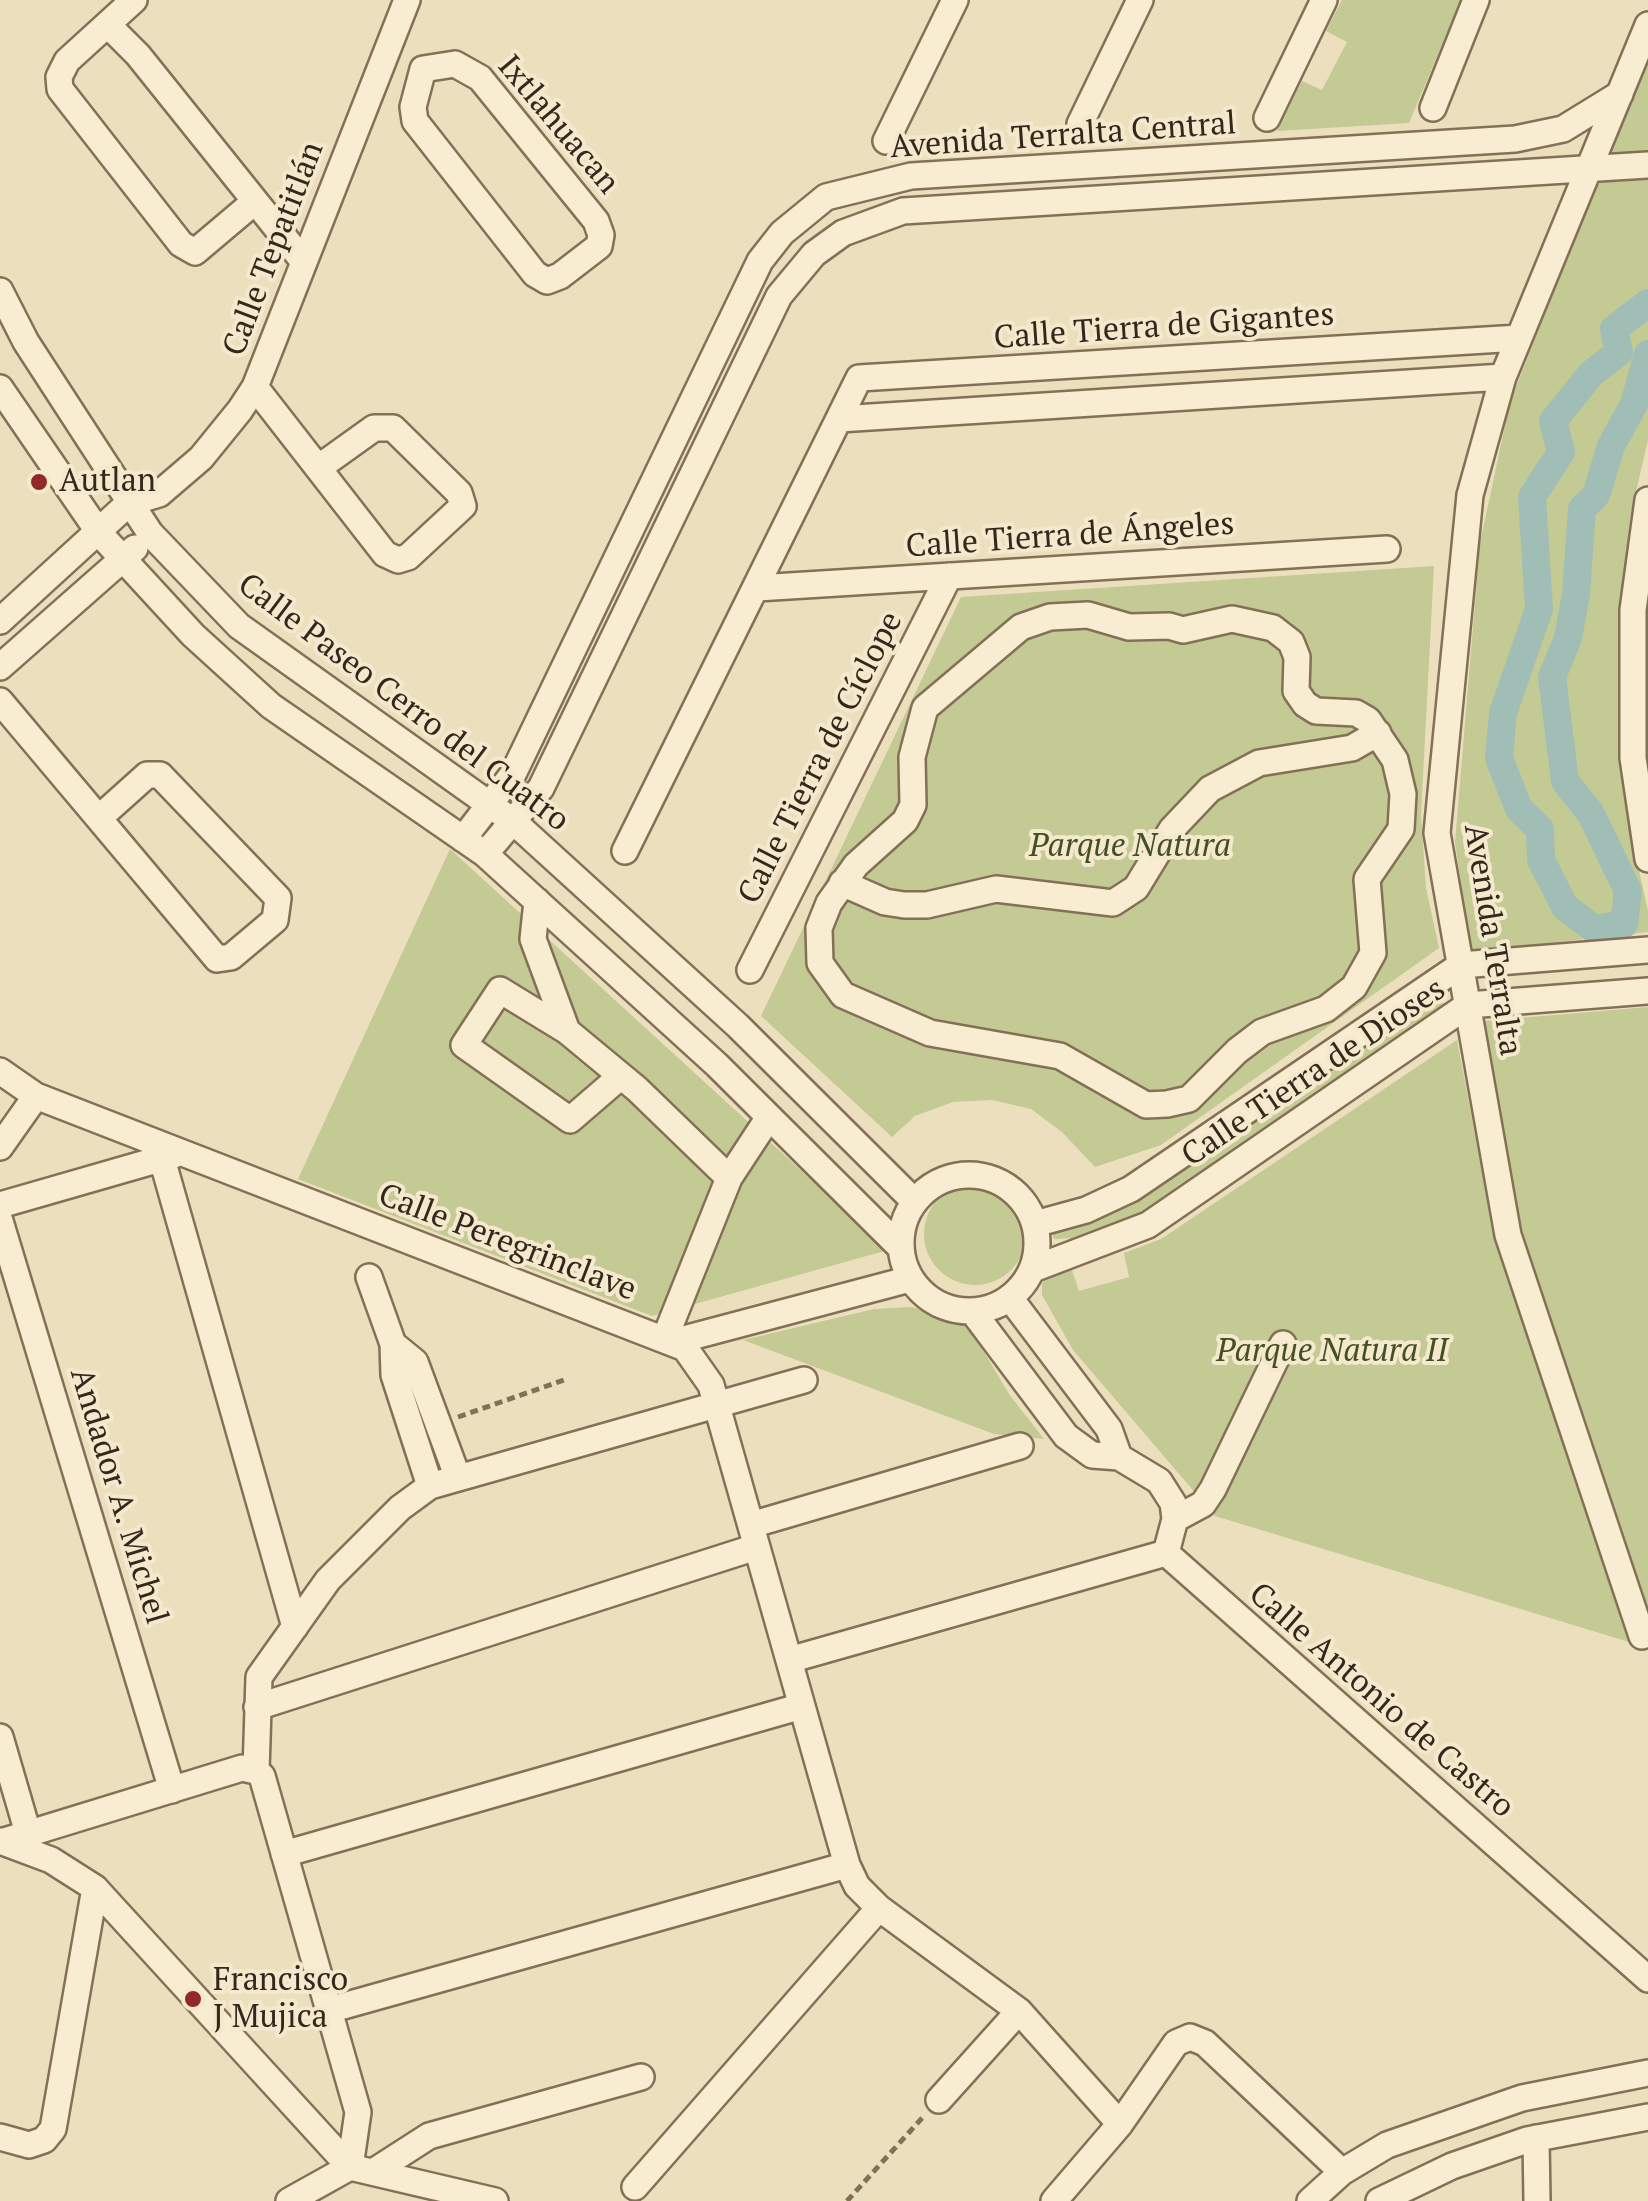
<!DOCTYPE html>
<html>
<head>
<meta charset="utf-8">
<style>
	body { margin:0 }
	canvas { display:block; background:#ecdfbe }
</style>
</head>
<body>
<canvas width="1648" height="2201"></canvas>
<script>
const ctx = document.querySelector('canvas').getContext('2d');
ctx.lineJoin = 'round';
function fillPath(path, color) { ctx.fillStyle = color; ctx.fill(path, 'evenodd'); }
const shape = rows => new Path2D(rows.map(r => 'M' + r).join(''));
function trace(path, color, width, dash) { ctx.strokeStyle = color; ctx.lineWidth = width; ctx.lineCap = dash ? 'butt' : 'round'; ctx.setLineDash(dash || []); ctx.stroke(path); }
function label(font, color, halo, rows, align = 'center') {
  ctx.font = font + ' "PT Serif",serif'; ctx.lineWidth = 8; ctx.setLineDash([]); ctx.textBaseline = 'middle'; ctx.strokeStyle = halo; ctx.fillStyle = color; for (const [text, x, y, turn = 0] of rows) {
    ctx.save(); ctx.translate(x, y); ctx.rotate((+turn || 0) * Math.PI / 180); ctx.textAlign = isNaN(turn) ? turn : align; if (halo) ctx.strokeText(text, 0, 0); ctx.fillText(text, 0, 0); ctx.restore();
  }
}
fillPath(shape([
	[1342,0,1461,0,1409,123,1277,131,1302,81,1322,90,1347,42,1326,31],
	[1648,63,1648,154,1608,157],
	[1648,176,1648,440,1631,513,1620,619,1618,720,1626,811,1648,911,1648,932,1471,952,1455,842,1480,543,1510,402,1598,180],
	[1434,566,1421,815,1426,888,1439,948,1161,1145,1095,1167,1062,1132,1031,1109,992,1100,953,1102,915,1116,892,1137,761,1016,961,597],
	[450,849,888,1250,652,1316,298,1179],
	[1433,1000,1444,1000,1441,1010,1141,1213,1076,1238,1054,1239,1052,1233,1058,1230,1133,1202],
	[1648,1007,1648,1612,1521,1230,1484,1021],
	[1457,1040,1494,1234,1629,1642,1215,1516,1073,1350,1042,1295,1042,1283,1049,1277,1072,1270,1079,1291,1129,1277,1124,1253,1161,1239],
	'924 1234a51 51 0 1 1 102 0a51 51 0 1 1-102 0Z',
	[910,1307,951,1315,968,1325,1009,1394,1044,1439,994,1434,743,1340,874,1309]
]), '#c3ca93');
trace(shape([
	[1648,303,1614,329,1619,352,1591,374,1553,421,1561,452,1532,497,1539,609,1503,713,1499,758,1519,809,1540,829,1541,860,1565,907,1594,929,1624,924,1628,891,1591,814,1565,781,1552,677,1568,638,1576,594,1582,509,1596,495,1611,446,1634,404,1648,354]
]), '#a1beb6', 28);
const minor = shape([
	[134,0,67,61,59,77,60,89,181,244,195,252,253,203],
	[109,26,138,55,304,262],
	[455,64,480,78,596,221,601,235,599,246,560,276,547,281,535,274,415,121,413,107,423,69,455,64],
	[1433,108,1476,0],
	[1267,118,1324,0],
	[1080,124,1140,0],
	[886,141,955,0],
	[0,291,26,342,150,533,239,626,514,822,738,1026,914,1201],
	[255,387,385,554,398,560,408,557,463,506,459,493,393,428,374,428,321,466],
	[0,388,100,534,193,635,271,706,485,854,717,1065,900,1247],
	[839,419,1503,377],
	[1648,500,1633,610,1633,758,1648,859],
	[757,588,1387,549],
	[1088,615,1129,627,1169,626,1183,630,1232,619,1273,628,1291,642,1297,657,1296,691,1305,704,1316,711,1356,713,1368,720,1395,760,1403,794,1401,829,1367,879,1373,953,1354,987,1326,1009,1262,1032,1237,1051,1189,1099,1167,1104,1146,1105,1060,1056,930,1033,843,995,820,963,819,928,829,903,856,865,905,821,913,805,912,757,925,708,1021,627,1050,617,1088,615],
	[0,621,129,503,159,494,201,458,240,410,255,387,407,0],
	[0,667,135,548],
	[0,701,217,959,231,957,275,920,278,898,160,775,147,775,99,818],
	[463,839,513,774,760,261,782,233,826,197,911,176,1515,139,1563,129,1620,94],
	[625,851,859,378,1519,338],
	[485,854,541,788,779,296,814,254,843,233,903,211,1648,165],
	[842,883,885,902,904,905,927,905,996,889,1113,903,1136,888,1172,829,1210,789,1259,763,1352,748,1378,733],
	[537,901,533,939,567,1031],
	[750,970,949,576],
	[0,1071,36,1096,685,1348,711,1385,847,1865,857,1886,879,1908,1019,2011,1120,2124],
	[621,1076,570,1120,464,1045,500,990,567,1031,637,1089,729,1178],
	[0,1147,36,1096],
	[162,1159,295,1627],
	'901 1243a68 68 0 1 1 136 0a68 68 0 1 1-136 0Z',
	[0,1205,174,1155],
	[0,1221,172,1790],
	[1035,1224,1086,1210,1131,1189,1461,965,1648,950],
	[1033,1269,1148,1225,1468,1005,1648,991],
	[369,1277,393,1344,394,1375,430,1486],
	[1010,1298,1109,1429,1119,1457],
	[973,1312,1066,1436,1092,1455,1119,1457,1159,1481,1173,1503,1175,1519,1166,1553],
	[665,1338,729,1178,769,1117],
	[676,1341,910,1279],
	[393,1344,415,1362,458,1478],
	[1175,1519,1203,1504,1213,1489,1283,1344],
	[751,1525,1020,1446],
	[1166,1553,1648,1979],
	[1642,1636,1508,1235,1437,833,1470,495,1503,377,1648,25],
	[789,1660,1166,1553],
	[257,1707,756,1547],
	[0,1737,28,1833],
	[256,1771,259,1677,328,1580,400,1508,430,1486,804,1380],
	[256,1771,262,1776,358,2112,350,2167],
	[0,1841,51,1860,95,1888,350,2167],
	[1,1842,242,1768,256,1771],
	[284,1854,802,1706],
	[329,2010,847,1865],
	[939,2100,1019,2011],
	[0,2137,29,2145,44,2140,53,2129,95,1888],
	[1536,2138,1537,2201],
	[373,2172,429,2136,641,2077],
	[635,2187,879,1908],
	[289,2201,350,2167,495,2201],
	[1054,2201,1120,2124,1176,2043,1190,2037,1205,2043,1342,2172],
	[1310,2201,1342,2172,1387,2145,1522,2098,1648,2073],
	[1379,2201,1452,2166,1527,2140,1648,2117]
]);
trace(minor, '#847057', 30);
trace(shape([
	[458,1417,564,1380],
	[847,2201,923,2117]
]), '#847057', 5, [8, 5]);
trace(minor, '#f8ecd1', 25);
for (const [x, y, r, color] of [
	[39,482,10,"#912929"],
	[193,1999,10,"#912929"]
]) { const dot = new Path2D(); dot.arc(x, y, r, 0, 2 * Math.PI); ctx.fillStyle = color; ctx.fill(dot); trace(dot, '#f4e9cd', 4); }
label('32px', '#34281c', '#f4e9cd', [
	["Ixtlahuacan",558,125,50],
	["Avenida Terralta Central",1063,136,-4],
	["Calle Tepatitlán",274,249,-69],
	["Calle Tierra de Gigantes",1164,327,-4],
	["Calle Tierra de Ángeles",1070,536,-4],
	["Calle Paseo Cerro del Cuatro",403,703,37],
	["Calle Tierra de Cíclope",821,758,-63],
	["Avenida Terralta",1492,940,81],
	["Calle Tierra de Dioses",1314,1073,-34],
	["Calle Peregrinclave",507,1243,21],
	["Andador A. Michel",118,1496,73],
	["Calle Antonio de Castro",1381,1701,41]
]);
label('32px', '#34281c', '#f4e9cd', [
	["Autlan",59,482],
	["Francisco",213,1981],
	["J Mujica",213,2018]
], 'left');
label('italic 32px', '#445023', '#f4e9cd', [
	["Parque Natura",1130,847],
	["Parque Natura II",1332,1352]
]);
</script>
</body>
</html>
